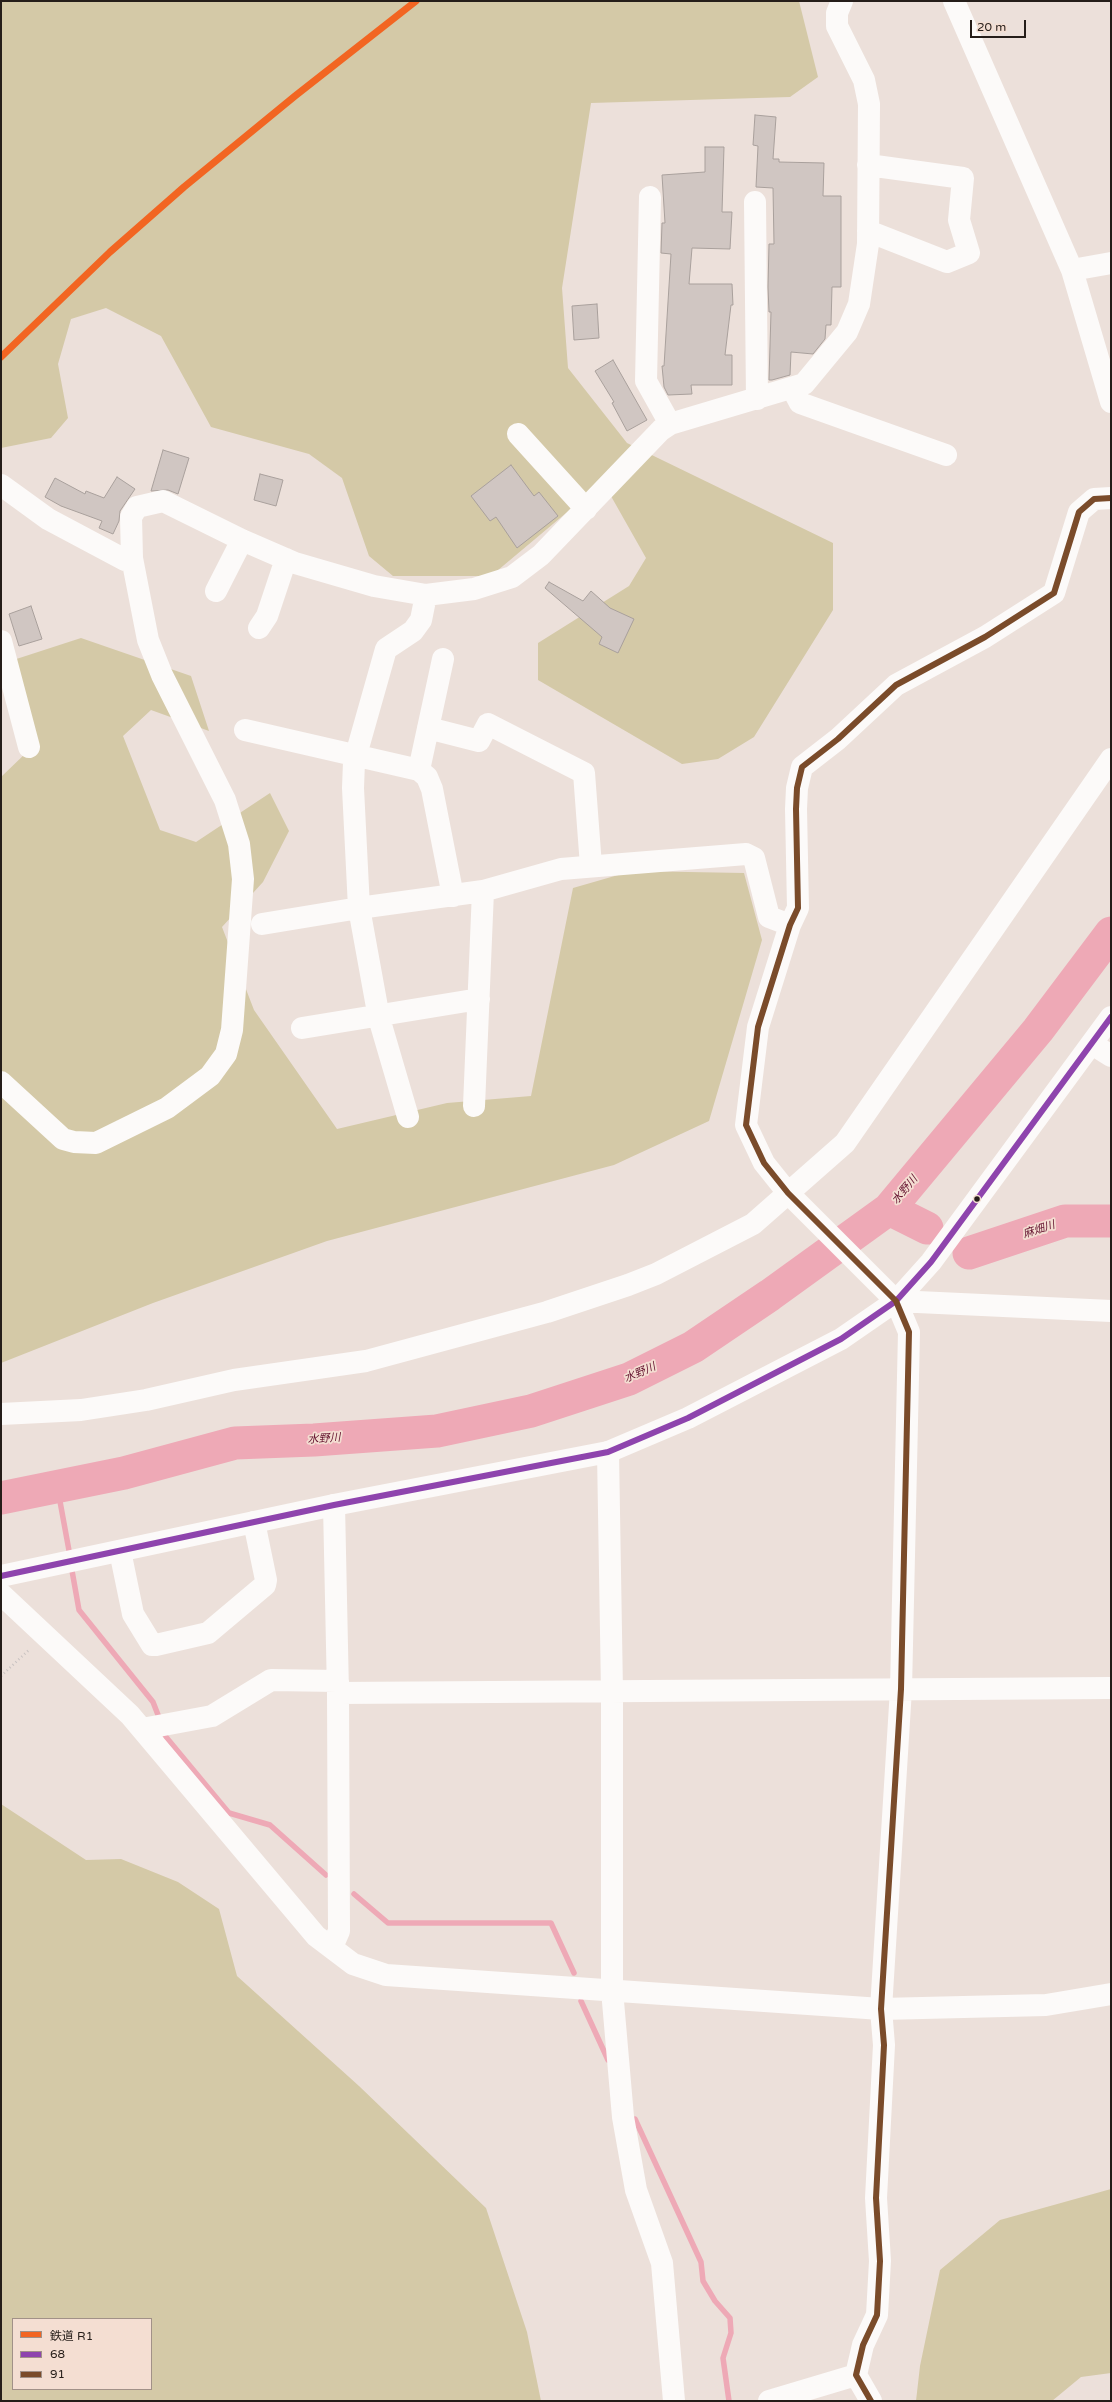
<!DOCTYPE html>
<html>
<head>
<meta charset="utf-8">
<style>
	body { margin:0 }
	#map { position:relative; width:1112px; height:2402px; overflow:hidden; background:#ece0da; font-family:"Varela Round","Noto Sans JP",sans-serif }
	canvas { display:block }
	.frame { position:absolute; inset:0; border:2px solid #251d19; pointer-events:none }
	.legend { position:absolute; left:12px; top:2318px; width:140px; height:72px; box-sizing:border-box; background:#f4ded2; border:1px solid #a19188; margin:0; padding:5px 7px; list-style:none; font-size:12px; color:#251d19 }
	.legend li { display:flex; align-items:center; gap:8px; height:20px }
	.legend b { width:20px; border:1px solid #a19188 }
	.scale { position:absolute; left:970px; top:20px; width:56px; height:18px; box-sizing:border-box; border:2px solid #251d19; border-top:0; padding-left:5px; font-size:12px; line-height:14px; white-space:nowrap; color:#251d19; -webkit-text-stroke:3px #f4ded2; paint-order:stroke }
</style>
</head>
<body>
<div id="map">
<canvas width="1112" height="2402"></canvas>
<div class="frame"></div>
<ul class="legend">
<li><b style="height:5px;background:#f26522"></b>鉄道 R1</li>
<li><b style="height:5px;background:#8e44ad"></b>68</li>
<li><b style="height:5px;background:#7a4b2a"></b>91</li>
</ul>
<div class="scale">20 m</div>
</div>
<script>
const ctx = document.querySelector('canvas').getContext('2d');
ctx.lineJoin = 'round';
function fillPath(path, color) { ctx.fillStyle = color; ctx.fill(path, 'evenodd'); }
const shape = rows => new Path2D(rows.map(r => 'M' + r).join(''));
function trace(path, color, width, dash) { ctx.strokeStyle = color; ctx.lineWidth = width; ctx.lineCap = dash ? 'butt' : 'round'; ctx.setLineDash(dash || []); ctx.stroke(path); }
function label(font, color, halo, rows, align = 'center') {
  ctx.font = font + ' "Varela Round","Noto Sans JP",sans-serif'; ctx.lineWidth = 3.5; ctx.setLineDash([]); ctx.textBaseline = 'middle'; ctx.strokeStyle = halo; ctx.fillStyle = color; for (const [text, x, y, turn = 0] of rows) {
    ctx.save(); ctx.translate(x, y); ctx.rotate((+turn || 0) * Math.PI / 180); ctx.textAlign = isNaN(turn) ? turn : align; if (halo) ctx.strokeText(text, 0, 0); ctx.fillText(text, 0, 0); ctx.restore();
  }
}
fillPath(shape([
	[1,1,799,1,818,77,790,97,591,103,562,288,568,368,627,443,833,543,833,610,754,737,718,759,682,764,538,680,538,643,629,586,646,558,603,482,491,576,393,576,369,556,342,478,309,454,211,427,161,336,106,308,71,319,58,364,68,418,51,438,1,448],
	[81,638,191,676,209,731,151,710,123,736,160,830,196,842,270,793,289,831,263,882,222,927,254,1010,337,1129,447,1103,531,1096,573,888,632,871,744,873,762,940,709,1121,614,1165,327,1241,153,1303,1,1363,1,777,28,751,1,664],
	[1,1804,86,1860,121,1859,178,1882,219,1909,237,1976,359,2086,486,2208,527,2332,541,2401,1,2401],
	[13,2319,151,2319,151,2389,13,2389],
	[1111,2189,1111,2373,1081,2377,1052,2401,916,2401,920,2366,940,2270,1000,2220]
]), '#d4c9a7');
trace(shape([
	[57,1485,70,1556],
	[71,1565,79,1610,153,1702,160,1720],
	[163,1730,166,1737,229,1813,270,1825,326,1875],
	[354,1894,388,1923,551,1923,574,1973],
	[581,2001,608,2060],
	[635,2119,701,2262,703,2281,715,2301,730,2318,731,2333,723,2358,729,2401]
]), '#eea9b6', 5.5);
trace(shape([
	[889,1209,927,1228],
	[969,1253,1065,1221,1111,1221],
	[1,1498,124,1473,235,1443,314,1440,437,1431,531,1411,629,1379,693,1347,770,1295,889,1209,1038,1030,1111,933]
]), '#eea9b6', 33);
const building = shape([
	[755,115,776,117,773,159,779,159,779,162,824,163,823,196,841,196,841,287,832,287,831,325,826,325,825,339,813,354,791,352,790,375,772,380,769,380,771,312,769,312,768,287,769,244,774,244,773,188,756,187,758,146,753,145,755,115],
	[705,147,724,147,722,212,732,212,730,249,692,248,689,284,732,284,733,305,731,305,725,355,732,355,732,385,691,385,692,394,668,395,664,387,662,366,664,366,671,254,661,253,662,223,665,223,662,175,705,172,705,147],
	[597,304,599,338,574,340,572,306,597,304],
	[613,360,647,420,627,431,612,403,614,402,595,371,613,360],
	[163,450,189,458,178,494,168,490,151,491,163,450],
	[511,465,534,496,539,492,558,516,517,548,496,517,490,521,471,496,511,465],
	[260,474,283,480,276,506,254,500,260,474],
	[117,477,135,489,120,511,119,521,113,534,99,528,102,521,61,506,45,497,55,478,85,494,86,491,104,498,117,477],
	[549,582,583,601,591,591,610,608,634,619,618,653,599,644,602,637,545,588,549,582],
	[31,606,42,639,19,646,9,614,31,606]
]);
fillPath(building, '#d0c6c2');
trace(building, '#a9a09c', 1);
trace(shape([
	[1,1676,30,1649]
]), '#c8c2c1', 2.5, [1, 3]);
trace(shape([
	[954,1,1072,270,1111,402],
	[650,197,646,381,670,424],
	[755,202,757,399],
	[868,231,947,262,969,253,959,220,963,178,868,165],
	[1072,270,1111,263],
	[792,388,800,403,946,455],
	[518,434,586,509],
	[1,485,48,519,125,560,132,558],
	[216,591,242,540],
	[259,628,267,616,286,559],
	[1,641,29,747],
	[428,728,479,741,488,724,584,773,591,866],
	[245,730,419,770,427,777,432,789,453,896],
	[419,770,443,659],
	[262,924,359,908,483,891,561,869,746,854,754,858,769,917,790,925],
	[302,1028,479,999],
	[1092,1044,1111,1056],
	[1,1082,63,1139,74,1142,96,1143,167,1108,210,1076,226,1054,232,1030,243,879,239,844,225,800,162,675,148,640,132,558,131,517,137,507,163,501,242,540,295,563,374,586,426,595,474,589,512,577,541,555,661,430,670,424,804,384,847,332,859,304,868,244,869,104,864,80,837,26,837,13,842,1],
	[474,1106,483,891],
	[408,1117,379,1018,359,908,353,788,354,762,386,649,413,631,421,620,426,595],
	[896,1301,1111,1311],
	[1,1414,81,1410,146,1400,234,1380,366,1361,547,1312,628,1285,656,1274,753,1224,845,1143,1111,759],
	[608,1452,612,1692,612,1990,623,2117,636,2190,662,2263,674,2401],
	[120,1551,133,1614,152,1645,156,1645,208,1633,265,1585,266,1580,254,1522],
	[1,1594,130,1715,316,1936,353,1964,386,1975,881,2009,1046,2005,1111,1994],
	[338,1693,1111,1688],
	[142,1729,212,1716,271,1680,338,1681],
	[332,1947,339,1931,338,1693,334,1505],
	[769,2401,856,2375],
	[871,2401,856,2375,863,2345,877,2315,880,2261,876,2198,884,2045,881,2009,901,1689,909,1332,896,1301,788,1193,764,1163,746,1125,758,1027,790,925,798,908,796,809,797,788,802,767,838,739,896,685,985,637,1054,593,1079,512,1094,499,1111,498]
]), '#fcfaf9', 22);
trace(shape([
	[1,1576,334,1505,608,1452,688,1418,841,1339,896,1301,931,1262,1111,1017]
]), '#fcfaf9', 22);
trace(shape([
	[1,1576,334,1505,608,1452,688,1418,841,1339,896,1301,931,1262,1111,1017]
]), '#8e44ad', 6);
trace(shape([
	[871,2401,856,2375,863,2345,877,2315,880,2261,876,2198,884,2045,881,2009,901,1689,909,1332,896,1301,788,1193,764,1163,746,1125,758,1027,790,925,798,908,796,809,797,788,802,767,838,739,896,685,985,637,1054,593,1079,512,1094,499,1111,498]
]), '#7a4b2a', 6);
trace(shape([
	[1,357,110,252,184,187,295,96,416,1]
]), '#f26522', 7);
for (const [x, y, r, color] of [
	[977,1199,3.5,"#251d19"]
]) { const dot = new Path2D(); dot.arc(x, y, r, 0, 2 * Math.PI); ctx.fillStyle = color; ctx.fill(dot); trace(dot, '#f4ded2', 1.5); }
label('italic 11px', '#64132f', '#f4ded2', [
	["水野川",905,1190,-50],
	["麻畑川",1039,1230,-18],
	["水野川",640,1373,-24],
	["水野川",324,1439,-4]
]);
</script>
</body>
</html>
